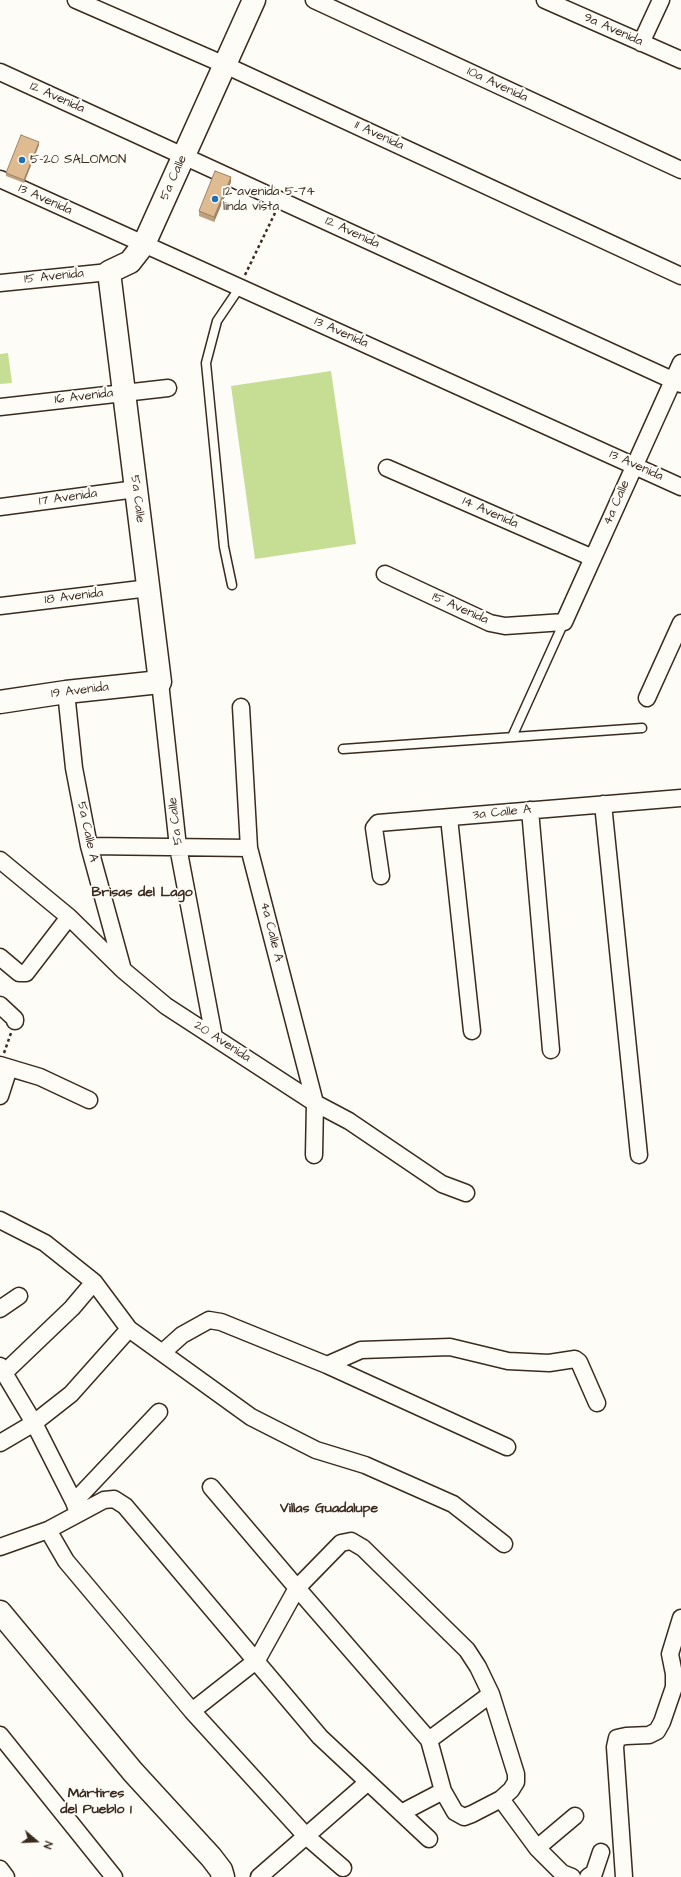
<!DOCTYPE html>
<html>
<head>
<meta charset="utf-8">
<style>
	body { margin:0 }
	#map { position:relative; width:681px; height:1877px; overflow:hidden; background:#fdfcf7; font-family:"Architects Daughter",sans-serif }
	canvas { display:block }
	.north { position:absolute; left:16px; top:1821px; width:40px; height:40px; -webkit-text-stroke:3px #fdfcf7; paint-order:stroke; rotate:109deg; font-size:11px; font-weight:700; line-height:16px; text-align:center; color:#3b2a1e }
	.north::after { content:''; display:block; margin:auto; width:14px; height:18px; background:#3b2a1e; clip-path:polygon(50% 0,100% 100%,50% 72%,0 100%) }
</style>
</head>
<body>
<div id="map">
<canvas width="681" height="1877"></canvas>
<div class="north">N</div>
</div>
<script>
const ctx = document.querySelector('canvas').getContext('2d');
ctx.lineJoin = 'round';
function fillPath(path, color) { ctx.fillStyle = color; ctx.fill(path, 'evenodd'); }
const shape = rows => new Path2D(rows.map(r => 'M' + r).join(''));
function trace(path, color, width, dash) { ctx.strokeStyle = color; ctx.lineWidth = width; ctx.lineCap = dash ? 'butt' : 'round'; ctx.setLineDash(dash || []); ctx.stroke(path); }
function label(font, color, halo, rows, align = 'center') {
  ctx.font = font + ' "Architects Daughter",sans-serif'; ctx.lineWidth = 4; ctx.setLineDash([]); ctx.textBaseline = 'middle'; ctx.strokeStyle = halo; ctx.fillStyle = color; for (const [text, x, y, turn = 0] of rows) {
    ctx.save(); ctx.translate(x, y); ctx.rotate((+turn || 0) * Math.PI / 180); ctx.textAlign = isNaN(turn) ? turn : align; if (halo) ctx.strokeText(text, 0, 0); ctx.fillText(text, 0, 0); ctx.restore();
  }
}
fillPath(shape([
	[8,353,12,383,0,384,0,354],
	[331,371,356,544,255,559,231,386]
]), '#c6de94');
const lane = shape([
	[232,585,224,547,206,363,217,321,240,287],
	[512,737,564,622],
	[343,749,642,728]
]);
const street = shape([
	[76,0,225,65,681,276],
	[314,0,681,170],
	[545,0,681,60],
	[641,43,661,0],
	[0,72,681,384],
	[0,179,681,487],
	[0,283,109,272],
	[0,407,168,388],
	[387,468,593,558],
	[0,507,136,489],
	[385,574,490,623,505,626,564,622,681,363],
	[0,606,149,588],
	[160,682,178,847,214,1037],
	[66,692,74,768,89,846,123,970],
	[647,698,681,623],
	[241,707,249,848,315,1103,314,1155],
	[603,804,639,1155],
	[530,810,551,1050],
	[449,818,472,1031],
	[89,846,249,848],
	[0,860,69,917,123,970,166,1006,315,1103,349,1121,442,1184,466,1193],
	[381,876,374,828,378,823,681,798],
	[0,957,19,973,26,973,69,917],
	[0,1005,15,1019,15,1021],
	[0,1065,40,1077,89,1100],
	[0,1096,9,1068],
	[0,1220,45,1243,94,1282,129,1329,251,1417,316,1450,365,1465,453,1504,504,1544],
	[0,1309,19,1296],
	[163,1352,182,1335,209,1320,221,1322,327,1365,507,1447],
	[327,1365,361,1350,450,1347,508,1361,549,1363,575,1359,579,1362,597,1403],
	[0,1366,34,1423,74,1502,78,1513],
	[4,1373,72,1308,94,1282],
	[0,1443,34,1423,71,1394,129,1329],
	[74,1502,159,1412],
	[48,1530,66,1561,192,1711,306,1836,343,1868],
	[0,1547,48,1530,104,1500,114,1499,125,1506,320,1737,429,1839],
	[192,1711,257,1660,297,1588,341,1543,351,1541,363,1548,467,1650,478,1667,491,1694,516,1774,516,1782,511,1790,501,1799,472,1814,464,1817,455,1812,443,1791,429,1740,297,1588,211,1487],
	[0,1735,114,1877],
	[429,1740,491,1694],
	[501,1799,537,1848,562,1873,572,1877],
	[401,1813,443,1791],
	[537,1848,575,1816],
	[0,1869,6,1877],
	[259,1877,368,1782],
	[588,1877,594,1873,601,1852],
	[624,1877,615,1747,617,1738,626,1736,649,1735,657,1731,662,1722,674,1687,674,1674,670,1654,681,1618]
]);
const secondary = shape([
	[0,702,66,692,160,682,109,272,130,262,144,244,254,0],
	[0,1612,133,1772,211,1857,221,1870,223,1877]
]);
trace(lane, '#3b2a1e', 11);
trace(street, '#3b2a1e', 19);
trace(secondary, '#3b2a1e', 25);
trace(shape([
	[245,275,275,213],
	[4,1053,11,1033]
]), '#3b2a1e', 2.5, [3, 3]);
trace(lane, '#fdfcf7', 8);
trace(street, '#fdfcf7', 16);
trace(secondary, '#fdfcf7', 22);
fillPath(shape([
	[39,145,24,183,6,176,6,173],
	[231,182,214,222,199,216,199,211]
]), '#c0a17d');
fillPath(shape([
	[39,142,39,145,24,183,24,180],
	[231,177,231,182,214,222,214,217]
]), '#9c8366');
const building = shape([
	[21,135,39,142,24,180,6,173,21,135],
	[215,171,231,177,214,217,199,211,215,171]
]);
fillPath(building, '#dfbb91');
trace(building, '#9c8366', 1);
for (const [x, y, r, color] of [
	[22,160,4,"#1f6fb2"],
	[215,199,4,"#1f6fb2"]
]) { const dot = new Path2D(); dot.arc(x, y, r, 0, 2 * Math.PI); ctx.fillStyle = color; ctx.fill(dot); trace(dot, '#fdfcf7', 1.5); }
label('13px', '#3b2a1e', '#fdfcf7', [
	["9a Avenida",613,30,24],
	["10a Avenida",497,85,25],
	["12 Avenida",57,98,24],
	["11 Avenida",379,136,25],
	["5a Calle",174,178,-66],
	["13 Avenida",45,200,24],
	["12 Avenida",352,233,25],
	["15 Avenida",54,277,-6],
	["13 Avenida",341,333,24],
	["16 Avenida",84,397,-7],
	["13 Avenida",636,466,24],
	["17 Avenida",68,498,-8],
	["5a Calle",137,499,83],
	["4a Calle",617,503,-66],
	["14 Avenida",490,513,24],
	["18 Avenida",74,597,-7],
	["15 Avenida",460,609,24],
	["19 Avenida",80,691,-7],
	["3a Calle A",502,813,-6],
	["5a Calle",176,821,-97],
	["5a Calle A",87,832,78],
	["4a Calle A",271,932,76],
	["20 Avenida",222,1042,33]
]);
label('13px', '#3b2a1e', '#fdfcf7', [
	["5-20 SALOMON",30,160],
	["12 avenida 5-74",223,192],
	["linda vista",223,207]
], 'left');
label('bold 14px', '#3b2a1e', '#fdfcf7', [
	["Brisas del Lago",142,893],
	["Villas Guadalupe",329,1509],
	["Mártires",96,1794],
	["del Pueblo 1",96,1810]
]);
</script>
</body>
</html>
